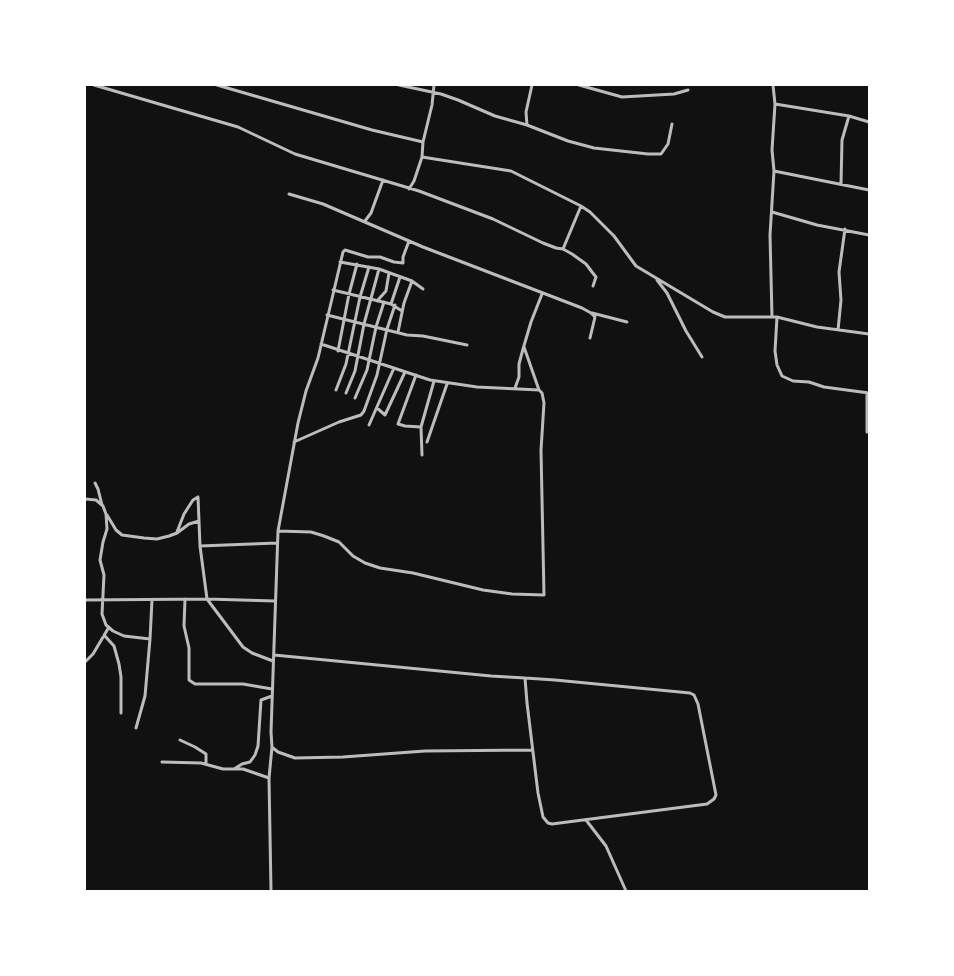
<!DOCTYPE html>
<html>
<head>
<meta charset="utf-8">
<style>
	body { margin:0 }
	#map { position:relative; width:954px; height:976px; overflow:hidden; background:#111; font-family:"Exo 2",sans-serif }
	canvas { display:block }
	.frame { position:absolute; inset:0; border:86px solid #fff; pointer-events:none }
</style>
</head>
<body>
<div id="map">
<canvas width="954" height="976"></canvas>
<div class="frame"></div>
</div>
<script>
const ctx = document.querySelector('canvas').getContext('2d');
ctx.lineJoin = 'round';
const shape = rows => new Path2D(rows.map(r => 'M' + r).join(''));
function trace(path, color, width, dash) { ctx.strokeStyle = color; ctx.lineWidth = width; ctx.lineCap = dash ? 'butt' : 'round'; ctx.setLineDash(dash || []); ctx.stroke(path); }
trace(shape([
	[94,85,238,127,295,154,419,191,493,219,543,243,556,248,563,249,572,254,586,264,592,272,596,277,593,286],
	[217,85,372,130,423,142],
	[399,85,441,94,458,100,495,116,527,125,568,141,594,148,648,154,661,154,668,144,672,124],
	[579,85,622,97,674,94,688,90],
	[775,104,849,116,869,122],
	[527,125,526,112,532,85],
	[422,157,511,171,581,206,590,212,614,236,636,266,713,312,725,317,777,317,817,327,869,334],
	[774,171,869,190],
	[841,184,842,140,849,116],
	[409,189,414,181,422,157,423,142,432,105,434,85],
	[289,194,323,204,423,247,582,308,591,313,595,317,590,338],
	[772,212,817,225,869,235],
	[365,221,371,213,383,180],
	[563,249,581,206],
	[340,262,379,269,412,281,423,289],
	[657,280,667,293,686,331,702,357],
	[333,290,391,304,402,311],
	[377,301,386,291,389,273],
	[391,304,400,277],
	[592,313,627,322],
	[327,315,407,335,423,336,467,345],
	[772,317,770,235,774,171,772,150,775,104,773,85],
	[777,317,775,351,777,365,782,376,793,381,809,382,824,387,869,393],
	[838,330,841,300,839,272,845,229],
	[398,332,404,303,412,281],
	[524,347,539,390],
	[338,351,349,294,357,264],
	[416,375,398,424,405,426,421,427],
	[515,388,519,377,519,364,523,349,531,322,542,294],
	[336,390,346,364,360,297,369,267],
	[346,393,355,371,364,324,379,269],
	[867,393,867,432],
	[355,398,367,370,376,327,384,302],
	[377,408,385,415,405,372],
	[369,425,394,368],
	[294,442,339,422,361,415,364,411,377,375,387,329,395,305],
	[427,442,447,384],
	[422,455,421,427,434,381],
	[95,483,98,489,102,505],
	[198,497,200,546,207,599,243,647,252,653,273,661],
	[85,499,96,500,103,506,106,514,107,529,103,542,100,560,104,575,102,614,106,625,113,631,124,636,150,639],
	[107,515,116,530,122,535,144,538,157,539,169,536,177,533,189,524,199,521],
	[278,531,311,532,324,536,339,542,353,556,365,563,380,568,413,573,483,590,512,594,544,595,541,450,544,403,542,393,539,390,477,387,430,380,321,344],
	[177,532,184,514,193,500,198,497],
	[200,546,277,543],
	[185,599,184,626,189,648,189,680,195,684,243,684,272,689],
	[85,600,207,599,275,601],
	[104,635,114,646,119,664,121,677,121,713],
	[274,655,491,676,525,678,555,680,690,693,694,695,698,704,716,795,714,799,707,804,552,824,548,823,543,817,538,793,527,703,525,678],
	[85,662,93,654,109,627],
	[136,728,145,696,150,639,152,600],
	[180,740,195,747,206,754,206,764],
	[273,748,278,752,295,758,343,757,425,751,532,750],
	[162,762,201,763,223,769,243,769,269,778],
	[234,769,242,764,250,762,255,755,258,746,261,700,272,696],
	[586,820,606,846,626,891],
	[271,891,269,778,272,747,271,732,278,531,298,423,306,391,318,358,343,252,345,250,368,257,380,257,394,262,403,263,403,257,409,241]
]), '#bcbcbc', 3);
</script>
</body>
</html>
